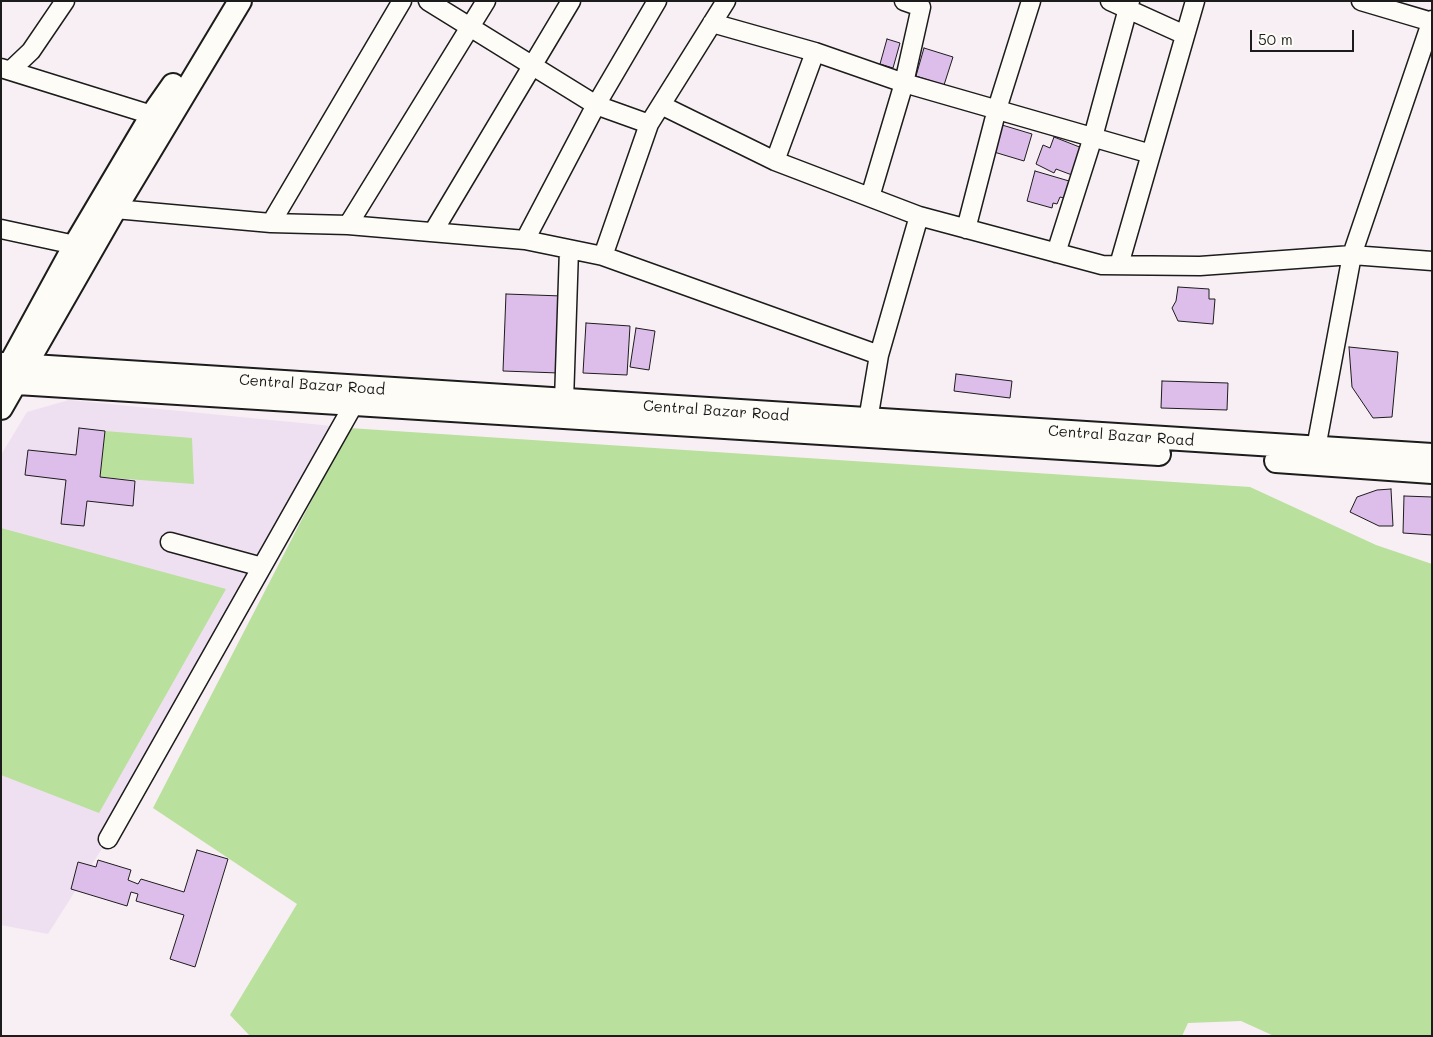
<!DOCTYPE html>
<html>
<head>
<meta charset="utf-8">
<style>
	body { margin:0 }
	#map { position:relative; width:1433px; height:1037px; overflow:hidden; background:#f7eff4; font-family:Mali,sans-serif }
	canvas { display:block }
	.frame { position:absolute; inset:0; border:2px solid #1c1c1c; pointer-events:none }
	.scale { position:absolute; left:1250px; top:30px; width:104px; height:22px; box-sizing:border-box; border:2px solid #1c1c1c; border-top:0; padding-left:6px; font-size:15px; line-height:18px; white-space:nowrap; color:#1c1c1c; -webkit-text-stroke:4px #fdfcf7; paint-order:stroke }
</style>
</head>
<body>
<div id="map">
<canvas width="1433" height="1037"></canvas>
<div class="frame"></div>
<div class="scale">50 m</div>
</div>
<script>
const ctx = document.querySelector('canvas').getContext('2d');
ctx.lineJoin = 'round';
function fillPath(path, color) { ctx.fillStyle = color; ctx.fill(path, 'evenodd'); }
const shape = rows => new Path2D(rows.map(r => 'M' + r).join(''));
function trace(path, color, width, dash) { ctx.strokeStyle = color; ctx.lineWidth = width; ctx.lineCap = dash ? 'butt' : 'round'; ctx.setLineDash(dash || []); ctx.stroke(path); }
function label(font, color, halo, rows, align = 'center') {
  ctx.font = font + ' Mali,sans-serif'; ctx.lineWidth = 4; ctx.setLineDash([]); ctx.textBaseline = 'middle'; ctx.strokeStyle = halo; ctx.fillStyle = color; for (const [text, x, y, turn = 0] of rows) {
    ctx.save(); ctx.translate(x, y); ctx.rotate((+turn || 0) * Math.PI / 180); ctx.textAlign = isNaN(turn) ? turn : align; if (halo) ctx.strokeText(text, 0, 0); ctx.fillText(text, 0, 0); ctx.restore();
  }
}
fillPath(shape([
	[69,400,342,427,132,801,48,934,1,925,1,455,27,412]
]), '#efe0f1');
fillPath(shape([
	[349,428,1250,487,1376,545,1432,564,1432,1036,1274,1036,1241,1021,1188,1023,1182,1036,250,1036,230,1015,297,904,153,808],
	[105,431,192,438,194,484,100,477],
	[1,528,226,589,99,813,1,775]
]), '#b9e09c');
const building = shape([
	[887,39,900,43,893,68,880,64,887,39],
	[924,48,953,57,944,85,916,76,924,48],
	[1002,125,1032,134,1024,161,994,152,1002,125],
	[1054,137,1082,148,1072,175,1056,169,1054,173,1036,164,1043,145,1050,148,1054,137],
	[1035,171,1069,181,1064,198,1060,197,1057,204,1053,203,1052,208,1027,201,1035,171],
	[1178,287,1209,289,1209,299,1215,299,1213,324,1178,321,1172,308,1176,301,1178,287],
	[506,294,562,296,559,373,503,371,506,294],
	[586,323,630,326,627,375,583,373,586,323],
	[636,328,655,331,649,370,630,367,636,328],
	[1349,347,1398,352,1392,417,1373,418,1352,387,1349,347],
	[956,374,1012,381,1010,398,954,391,956,374],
	[1162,381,1228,383,1227,410,1161,408,1162,381],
	[79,428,105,431,100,477,135,481,133,506,87,501,84,526,61,524,66,480,25,475,28,450,76,455,79,428],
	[1391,489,1393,526,1379,526,1350,512,1357,497,1377,490,1391,489],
	[1404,496,1432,497,1432,535,1403,533,1404,496],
	[197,850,228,859,195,967,170,959,184,915,136,901,138,894,131,892,127,906,71,889,78,862,96,867,98,860,131,870,128,880,138,884,141,879,184,892,197,850]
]);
fillPath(building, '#ddbde9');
trace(building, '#1c1c1c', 1);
const minor = shape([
	[428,1,596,105,649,124],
	[1110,1,1185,35],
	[1361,1,1432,22],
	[712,23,815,52,904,83,1151,154],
	[1,68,152,115],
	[11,70,31,51,65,1],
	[661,105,775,161,919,216,1102,265,1200,266,1352,255,1432,261],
	[775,161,815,52],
	[870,197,904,83,921,7,904,1],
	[115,209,271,223,348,225,525,240,603,256,879,355],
	[271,223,402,1],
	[348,225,486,1],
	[1,229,75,245],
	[966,229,997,109,1031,1],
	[433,232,571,1],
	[525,240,596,105,657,1],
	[1056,253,1093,137,1130,1],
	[603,256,649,124,726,1],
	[1119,265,1195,1],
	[564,401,569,249],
	[868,420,879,355,919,216],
	[1316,461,1316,448,1352,255,1432,20],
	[170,542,262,567],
	[108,839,354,404]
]);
const major = shape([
	[1,364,1432,455],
	[4,375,75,245,152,115,173,85],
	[1,382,1159,454],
	[1,408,115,209,240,1],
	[1276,461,1432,472]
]);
trace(minor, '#1c1c1c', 21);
trace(major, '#1c1c1c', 26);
trace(minor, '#fdfcf7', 18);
trace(major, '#fdfcf7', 22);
label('15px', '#1c1c1c', '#fdfcf7', [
	["Central Bazar Road",312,385,4],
	["Central Bazar Road",716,411,4],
	["Central Bazar Road",1121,436,4]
]);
</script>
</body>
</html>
